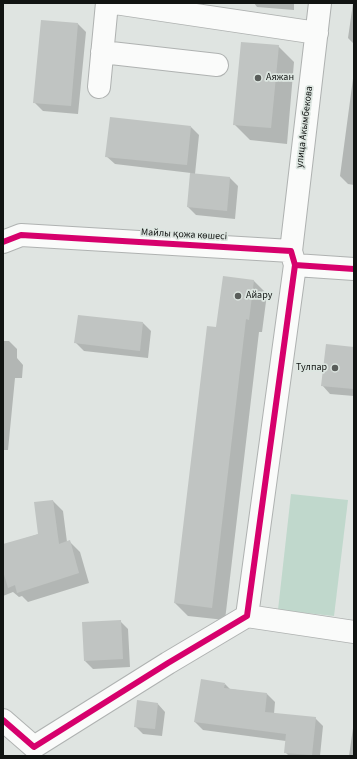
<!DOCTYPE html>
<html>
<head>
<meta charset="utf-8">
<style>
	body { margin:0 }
	#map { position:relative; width:357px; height:759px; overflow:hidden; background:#dfe4e1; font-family:"Source Sans 3",sans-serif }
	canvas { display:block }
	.frame { position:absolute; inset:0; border:4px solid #111412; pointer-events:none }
</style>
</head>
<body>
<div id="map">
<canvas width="357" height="759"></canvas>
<div class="frame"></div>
</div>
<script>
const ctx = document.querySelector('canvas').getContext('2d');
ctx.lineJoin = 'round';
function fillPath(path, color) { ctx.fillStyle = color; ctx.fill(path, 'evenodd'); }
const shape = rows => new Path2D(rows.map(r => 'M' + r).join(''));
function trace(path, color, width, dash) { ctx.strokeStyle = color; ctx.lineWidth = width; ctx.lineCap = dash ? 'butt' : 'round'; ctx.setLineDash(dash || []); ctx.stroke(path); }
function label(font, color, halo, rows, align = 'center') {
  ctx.font = font + ' "Source Sans 3",sans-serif'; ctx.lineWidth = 3.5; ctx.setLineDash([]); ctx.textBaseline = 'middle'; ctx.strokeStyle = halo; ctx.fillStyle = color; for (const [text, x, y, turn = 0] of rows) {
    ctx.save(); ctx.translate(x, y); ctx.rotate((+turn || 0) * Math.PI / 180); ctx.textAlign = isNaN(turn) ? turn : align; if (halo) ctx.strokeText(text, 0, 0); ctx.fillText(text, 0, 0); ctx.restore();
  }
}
fillPath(shape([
	[291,494,348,500,334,616,278,610]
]), '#c0d8cc');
fillPath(shape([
	[254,3,294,3,294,10,257,7],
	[353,3,354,3,354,44,348,38],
	[42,21,78,24,86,32,78,114,43,111,34,102],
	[278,46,294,62,287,144,250,140,234,124],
	[354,71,354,185,348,184,340,176],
	[191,127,199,135,195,174,230,178,238,186,235,219,196,215,188,207,191,173,115,164,106,156],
	[224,278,254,281,267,294,262,332,259,332,225,620,188,616,175,603],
	[143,323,151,331,148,358,84,351,76,343],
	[3,341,9,341,17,349,17,358,23,365,22,378,15,378,8,450,3,450],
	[354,348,354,396,330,394,322,385],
	[53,501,63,511,67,542,70,542,80,552,89,583,28,602,22,596,19,597,13,592,3,596,3,545,39,534],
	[120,621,128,629,130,667,93,669,85,661],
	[225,684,230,689,267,694,275,702,274,714,315,718,323,726,320,756,289,756,285,752,286,741,203,730,195,722],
	[157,703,165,712,162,736,143,734,135,726],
	[354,721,354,756,349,756]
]), '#0003');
fillPath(shape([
	[41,20,78,23,71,106,33,103],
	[241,42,279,45,271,128,233,125],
	[110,117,191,126,187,165,105,157],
	[190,173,230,177,227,211,187,207],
	[223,276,254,280,249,320,246,319,212,608,174,603,207,326,216,327],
	[78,315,143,322,140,351,74,343],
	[326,344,354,347,354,389,321,386],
	[53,500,59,544,70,540,79,573,17,593,15,585,8,588,3,571,3,544,38,534,34,502],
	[121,620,123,659,84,661,82,622],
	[201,679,225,683,224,688,267,693,265,712,316,717,312,755,284,753,286,734,194,722],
	[137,700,158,703,155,729,134,727]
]), '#c0c4c2');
const minor = shape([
	[115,3,317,33],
	[102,52,217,65],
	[99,87,107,3],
	[3,242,21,235,291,251,295,265,354,269],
	[291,251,320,3],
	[247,616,354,632],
	[3,720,34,747,168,663,247,616,295,265]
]);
trace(minor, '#afb2b1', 24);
trace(minor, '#fafbfa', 22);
trace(shape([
	[3,242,21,235,291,251,295,265,354,269],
	[3,720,34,747,168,663,247,616,295,265]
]), '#d6006c', 6);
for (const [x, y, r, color] of [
	[258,78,4,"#595d5a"],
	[238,296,4,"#595d5a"],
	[335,368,4,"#595d5a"]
]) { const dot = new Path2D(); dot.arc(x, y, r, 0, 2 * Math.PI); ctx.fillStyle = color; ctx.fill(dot); trace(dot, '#dde6e1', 1.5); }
label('10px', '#111412', '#dde6e1', [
	["Аяжан",266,78],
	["Айару",246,296],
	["Тулпар",327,368,"right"]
], 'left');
label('10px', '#111412', '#dde6e1', [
	["улица Акымбекова",305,127,-83],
	["Майлы қожа көшесі",184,235,3]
]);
</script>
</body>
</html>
